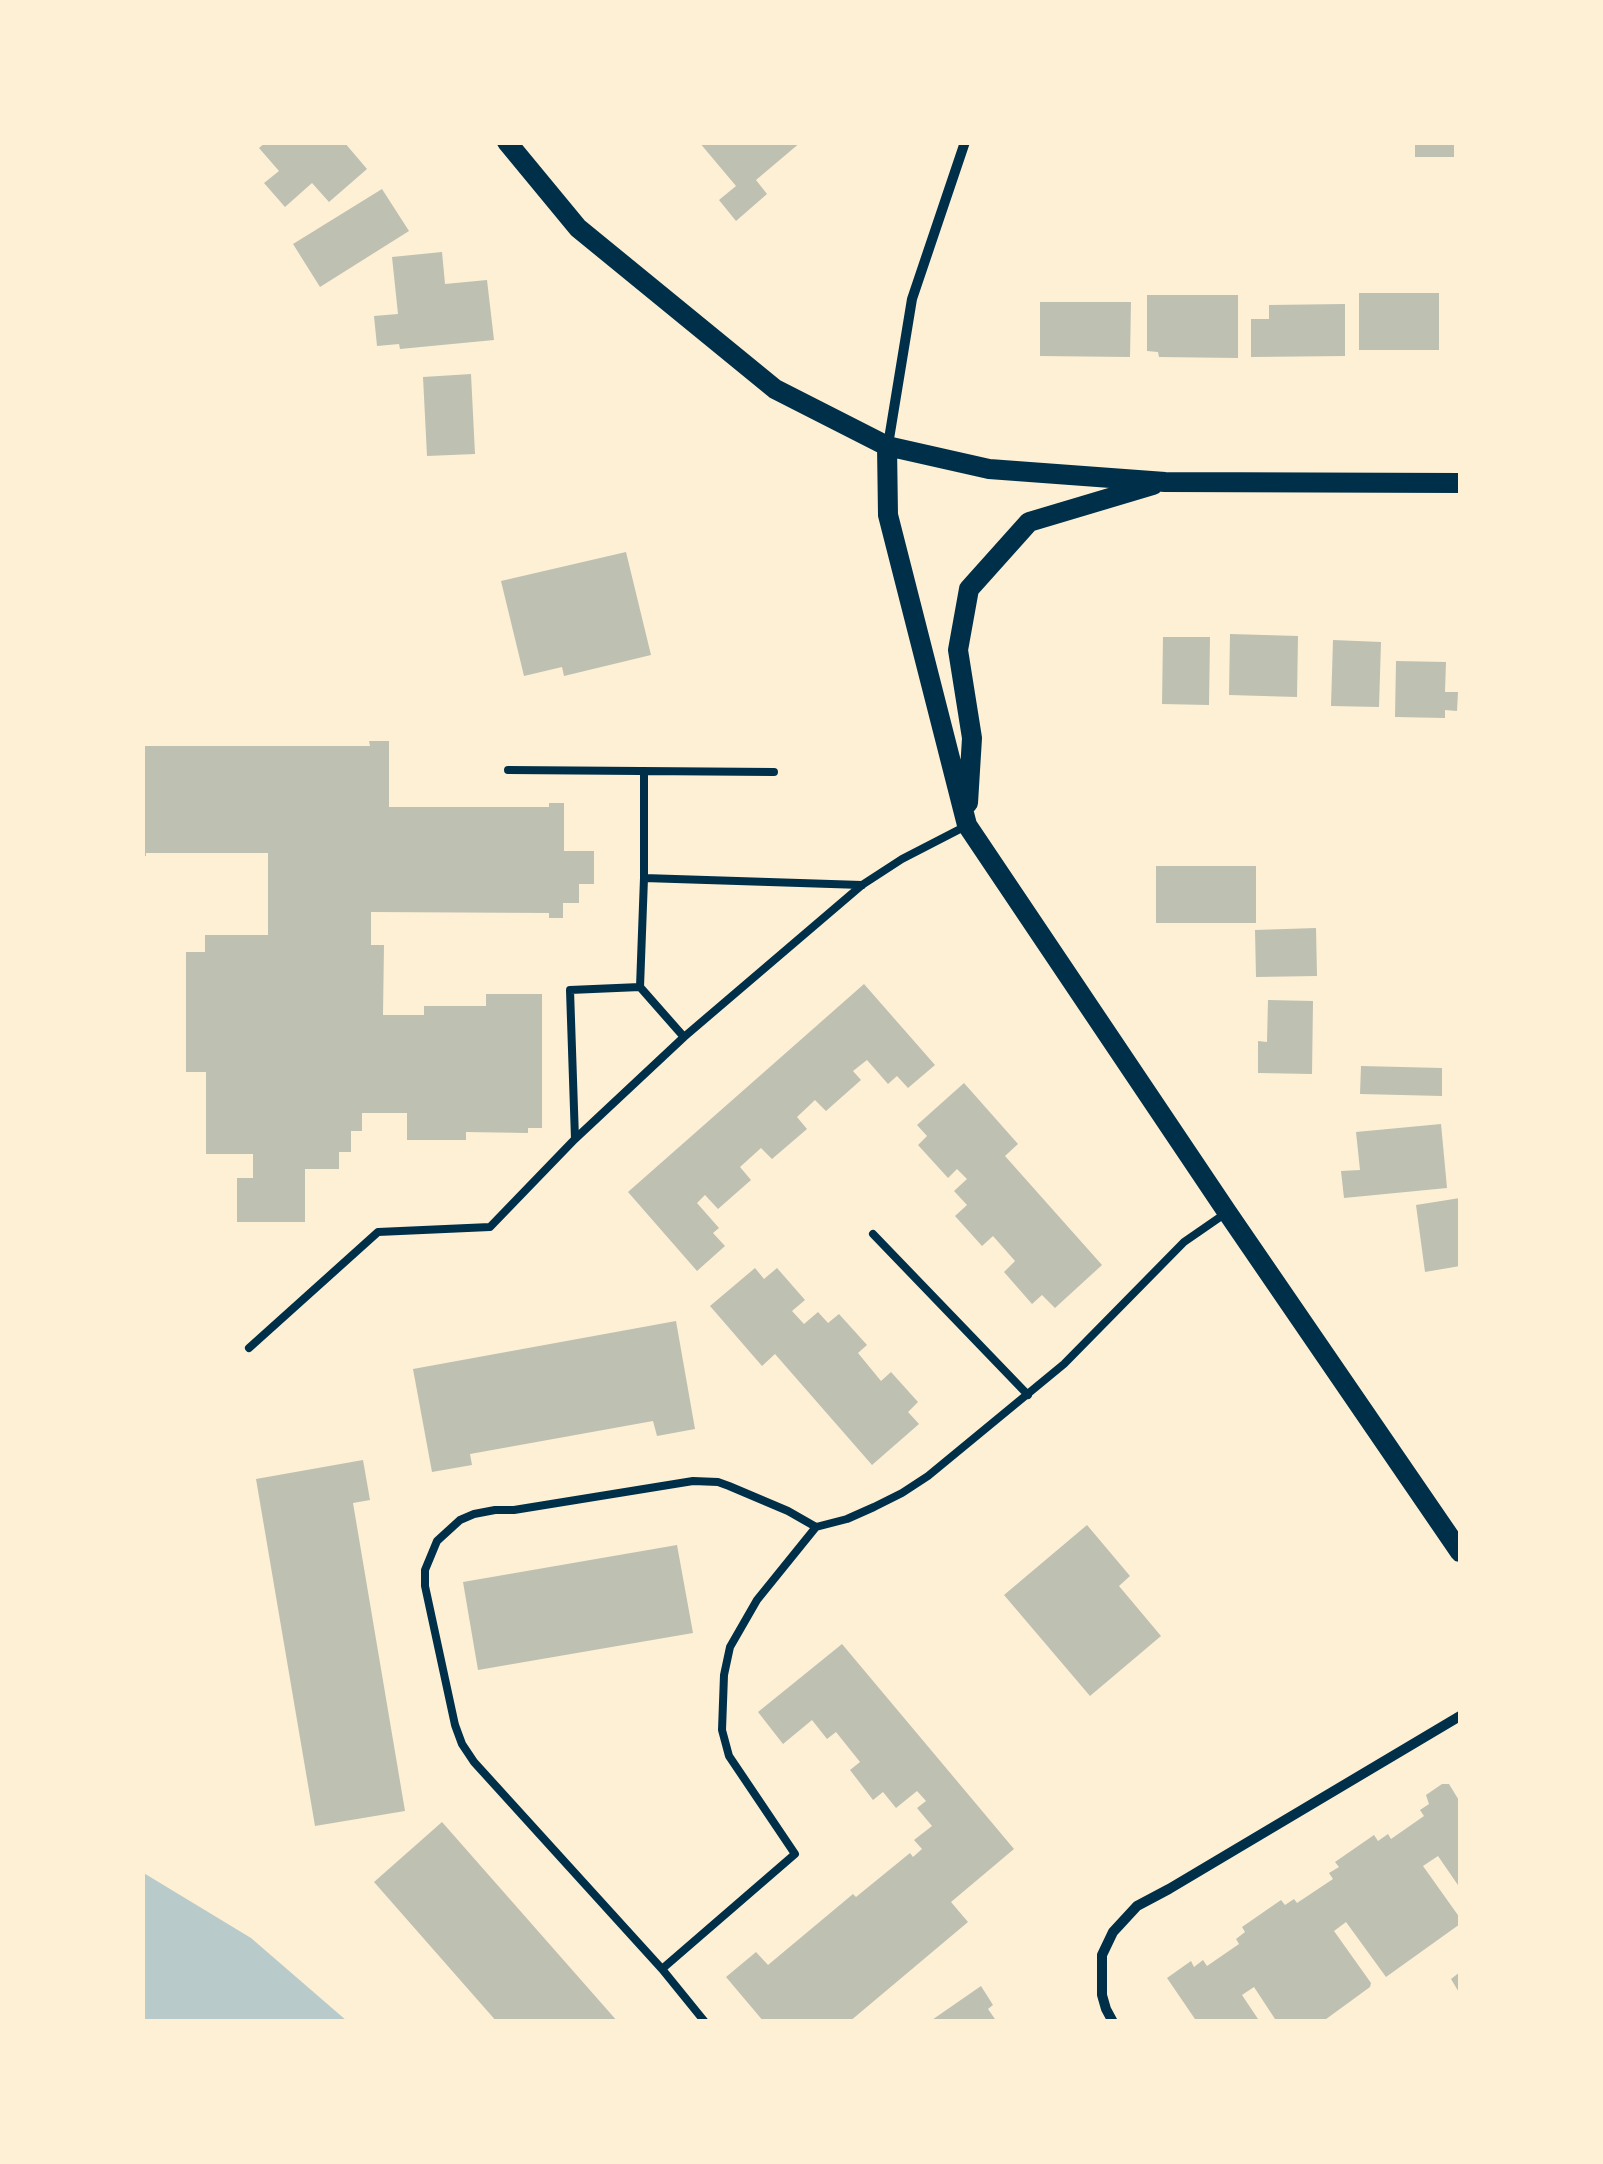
<!DOCTYPE html>
<html>
<head>
<meta charset="utf-8">
<style>
	body { margin:0 }
	#map { position:relative; width:1603px; height:2164px; overflow:hidden; background:#fdf0d5; font-family:Ubuntu,sans-serif }
	canvas { display:block }
	.frame { position:absolute; inset:0; border:145px solid #fdf0d5; pointer-events:none }
</style>
</head>
<body>
<div id="map">
<canvas width="1603" height="2164"></canvas>
<div class="frame"></div>
</div>
<script>
const ctx = document.querySelector('canvas').getContext('2d');
ctx.lineJoin = 'round';
function fillPath(path, color) { ctx.fillStyle = color; ctx.fill(path, 'evenodd'); }
const shape = rows => new Path2D(rows.map(r => 'M' + r).join(''));
function trace(path, color, width, dash) { ctx.strokeStyle = color; ctx.lineWidth = width; ctx.lineCap = dash ? 'butt' : 'round'; ctx.setLineDash(dash || []); ctx.stroke(path); }
fillPath(shape([
	[142,1872,251,1938,347,2021,143,2021]
]), '#b9caca');
fillPath(shape([
	[266,142,344,142,367,169,329,202,312,183,285,207,264,183,279,171,259,148],
	[699,142,801,142,756,180,767,194,736,221,719,200,736,186],
	[1415,142,1454,142,1454,157,1415,157],
	[382,189,409,231,320,287,293,244],
	[442,252,445,284,487,280,494,340,400,349,399,344,377,346,374,316,398,314,392,257],
	[1359,293,1439,293,1439,350,1359,350],
	[1147,295,1238,295,1238,358,1159,357,1158,352,1147,351],
	[1040,302,1131,302,1130,357,1040,356],
	[1345,304,1345,356,1251,357,1251,319,1269,319,1269,305],
	[471,374,475,454,427,456,423,377],
	[626,552,651,655,564,676,562,667,524,676,501,581],
	[1230,634,1298,636,1297,697,1229,695],
	[1163,637,1210,637,1209,705,1162,704],
	[1333,640,1381,642,1379,707,1331,706],
	[1396,661,1446,662,1445,692,1458,692,1457,711,1445,710,1445,718,1395,717],
	[369,741,389,741,389,807,549,807,549,803,564,803,564,851,594,851,594,884,579,884,579,903,563,903,563,918,549,918,549,913,371,912,371,945,384,945,383,1015,424,1015,424,1006,486,1006,486,994,542,994,542,1128,528,1128,528,1133,466,1132,466,1140,407,1140,407,1113,362,1113,362,1131,351,1131,351,1152,339,1152,339,1169,305,1169,305,1222,237,1222,237,1178,253,1178,253,1154,206,1154,206,1072,186,1072,186,952,205,952,205,935,268,935,268,853,146,853,146,856,142,856,142,746,370,746],
	[1156,866,1256,866,1256,923,1156,923],
	[1316,928,1317,976,1256,977,1255,930],
	[864,984,935,1065,908,1088,897,1076,888,1084,867,1060,853,1071,861,1080,826,1111,815,1100,797,1117,807,1129,772,1159,761,1148,740,1167,751,1180,718,1209,705,1195,697,1203,719,1228,713,1233,725,1246,697,1271,628,1192],
	[1268,1000,1313,1001,1312,1074,1258,1073,1258,1041,1267,1042],
	[1361,1066,1442,1068,1442,1096,1360,1094],
	[964,1083,1018,1144,1005,1156,1102,1265,1055,1308,1042,1295,1032,1304,1004,1272,1015,1261,993,1236,982,1246,955,1216,967,1205,954,1191,967,1179,957,1169,948,1178,918,1145,927,1136,917,1125],
	[1441,1124,1447,1188,1344,1198,1341,1171,1360,1170,1356,1132],
	[1460,1198,1460,1266,1425,1272,1416,1205],
	[755,1268,764,1279,777,1268,805,1300,792,1311,804,1324,818,1312,828,1323,839,1314,867,1345,858,1353,881,1381,891,1372,918,1402,908,1412,919,1424,872,1465,775,1354,762,1366,710,1306],
	[676,1321,695,1429,657,1436,653,1421,470,1454,472,1465,432,1472,413,1369],
	[363,1460,370,1500,353,1503,405,1811,315,1826,256,1479],
	[1087,1525,1130,1576,1119,1586,1161,1636,1090,1696,1004,1595],
	[677,1545,693,1633,478,1670,463,1582],
	[842,1644,1014,1849,951,1902,968,1922,849,2022,764,2022,726,1977,756,1952,768,1965,853,1894,856,1897,910,1853,913,1857,922,1849,914,1840,932,1826,917,1808,926,1801,917,1791,896,1808,883,1792,873,1800,850,1770,860,1762,836,1732,827,1739,812,1720,783,1744,758,1712],
	[1442,1784,1449,1784,1460,1802,1460,1888,1438,1856,1423,1866,1460,1918,1460,1924,1386,1977,1346,1922,1334,1931,1371,1983,1370,1987,1322,2022,1277,2022,1254,1987,1242,1995,1260,2022,1197,2022,1167,1978,1191,1961,1194,1967,1203,1960,1207,1966,1239,1944,1236,1939,1245,1932,1242,1927,1281,1900,1285,1905,1294,1899,1297,1903,1333,1879,1329,1873,1339,1867,1335,1862,1374,1835,1378,1841,1388,1834,1391,1839,1424,1816,1420,1810,1429,1804,1426,1795],
	[442,1822,618,2022,497,2022,374,1882],
	[1460,1972,1460,1994,1451,1979],
	[981,1986,993,2005,988,2009,997,2022,929,2022]
]), '#bec0b2');
trace(shape([
	[508,770,774,772],
	[644,771,644,878],
	[684,1037,640,987,644,878,862,885],
	[575,1139,570,990,640,987],
	[873,1234,1028,1395],
	[249,1348,378,1232,490,1227,575,1139,684,1037,862,885,902,859,966,826],
	[662,1969,795,1854,729,1756,722,1730,724,1675,730,1647,757,1600,816,1527,847,1519,874,1507,902,1493,928,1476,1064,1364,1184,1242,1226,1213],
	[705,2022,662,1969,474,1762,462,1744,455,1725,425,1586,425,1570,437,1541,460,1520,474,1514,495,1510,514,1510,693,1481,718,1482,729,1486,788,1511,816,1527]
]), '#003049', 8);
trace(shape([
	[888,445,912,299,965,142],
	[1113,2022,1106,2009,1102,1995,1102,1955,1113,1932,1137,1906,1169,1889,1460,1716]
]), '#003049', 10);
trace(shape([
	[507,142,578,228,775,389,887,446,989,469,1165,482,1460,483],
	[887,446,888,515,967,825,1227,1212,1460,1552],
	[968,803,972,738,958,650,969,589,1029,522,1153,485]
]), '#003049', 20);
</script>
</body>
</html>
